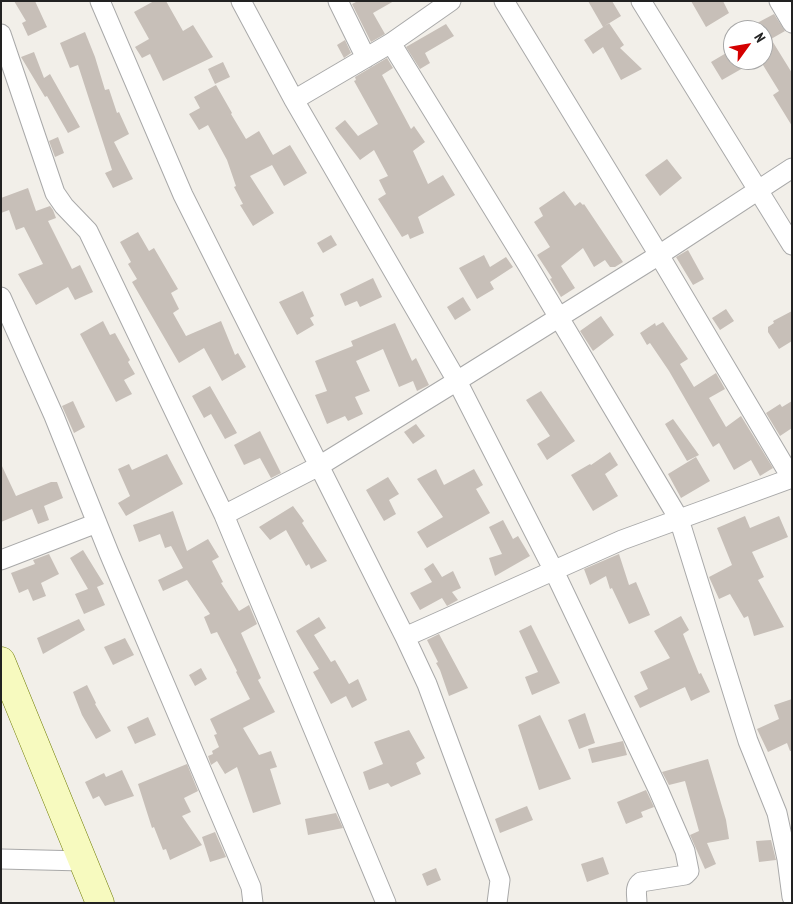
<!DOCTYPE html>
<style>
body{margin:0}
#map{position:relative;width:793px;height:904px;overflow:hidden;background:#f2efe9;font-family:"PT Sans Narrow",sans-serif}
canvas{display:block}
.frame{position:absolute;inset:0;border:2px solid #222;pointer-events:none}
.north{position:absolute;left:723px;top:20px;width:50px;height:50px;box-sizing:border-box;background:#fff;border:1px solid #a7a7a7;border-radius:50%;rotate:58deg;font-size:14px;font-weight:700;line-height:20px;text-align:center;color:#222}
.north::after{content:'';display:block;margin:auto;width:18px;height:22px;background:#d40000;clip-path:polygon(50% 0,100% 100%,50% 72%,0 100%)}
</style>
<div id="map">
<canvas width="793" height="904"></canvas>
<div class="frame"></div>
<div class="north">N</div>
</div>
<script>
const context = document.querySelector('canvas').getContext('2d');
context.lineJoin = 'round';
function fillPath(path, color) { context.fillStyle = color; context.fill(path, 'evenodd'); }
function stroke(path, color, width, dash) { context.strokeStyle = color; context.lineWidth = width; context.lineCap = dash ? 'butt' : 'round'; context.setLineDash(dash || []); context.stroke(path); }
fillPath(new Path2D(`
 M14,1h21l12,26 -19,9 -6,-13 4,-2z
 M154,1h12l17,30 10,-6 20,32 -50,24 -13,-27 -8,4 -7,-11 14,-8 -15,-27z
 M358,1h36l-21,12 12,21 -14,8 -19,-38z
 M588,1h24l9,15 -18,11z
 M691,1h32l6,12 -23,14z
 M774,14l11,17 -14,8 21,34v53l-19,-31 6,-4 -16,-26v-35h-19z
 M609,23l15,22 -4,3 22,21 -21,11 -18,-33 -10,7 -9,-14z
 M446,24l8,12 -29,17 5,10 -10,6 -14,-22z
 M85,32l10,25 10,33 4,-1 8,24 2,-1 10,22 -15,8 19,37 -20,9 -8,-15 7,-3 -34,-105 -8,3 -10,-25z
 M345,40l6,13 -7,5 -7,-13z
 M733,49v11h24l-35,20 -11,-18z
 M34,52l10,26 6,-4 30,53 -12,6 -21,-37 -2,1 -24,-40z
 M387,58l6,10 -11,7 29,54 3,-3 11,16 -12,9 15,33 15,-9 12,20 -37,22 6,16 -14,6 -2,-5 -6,3 -24,-38 8,-5 -7,-14 9,-4 -14,-26 -14,10 -25,-32 10,-8 13,16 20,-12 -24,-43 2,-1 -1,-3z
 M223,62l7,15 -15,7 -7,-15z
 M216,85l16,28 -1,1 15,25 13,-8 14,24 17,-10 17,28 -23,13 -12,-21 -22,11 24,37 -21,13 -13,-21 3,-1 -9,-17 2,-1 -9,-26 -19,-35 -9,5 -10,-16 11,-6 -6,-11z
 M58,137l6,16 -9,4 -6,-16z
 M667,159l15,19 -22,18 -15,-21z
 M28,188l8,23 14,-5 3,4 3,8 -8,3 24,48 8,-4 13,27 -18,8 -7,-13 -32,18 -18,-31 25,-10 -19,-37 -8,3 -7,-20 -8,3v-15z
 M564,191l11,15 5,-4 3,3 1,-1 39,58 -8,5h-5l-5,-7 -11,7 -11,-19 -22,18 14,22 -14,9 -11,-18 2,-1 -15,-23 13,-8 -16,-25 9,-6 -4,-8z
 M138,232l11,19 5,-3 24,41 -7,4 8,16 -6,4 13,23 35,-15 14,34 3,-2 8,14 -24,14 -18,-33 -25,15 -47,-81 5,-3 -9,-15 3,-2 -11,-20z
 M331,235l6,10 -14,8 -6,-10z
 M688,250l16,29 -11,6 -17,-28z
 M484,255l6,12 16,-10 7,10 -23,15 4,7 -17,10 -18,-31z
 M373,278l9,19 -22,10 -3,-6 -12,5 -5,-12z
 M303,291l11,25 -4,2 4,7 -17,10 -18,-33z
 M463,297l8,13 -16,10 -8,-13z
 M726,309l8,12 -14,9 -8,-12z
 M792,311v30l-13,8 -11,-17v-5l6,-4 -1,-2z
 M601,316l13,19 -21,16 -13,-20z
 M103,321l7,14 5,-2 15,27 -2,2 7,12 -11,6 8,14 -16,8 -36,-68z
 M663,322l25,37 -8,5 14,23 22,-14 9,16 -16,9 17,29 15,-11 32,52 -13,8 -9,-16 -17,10 -15,-27 -6,4 -44,-76 -19,-28 -3,2 -7,-12 15,-10 1,3z
 M395,323l17,38 4,-3 13,27 -12,6 -4,-10 -14,6 -16,-38 -27,12 14,30 -15,6 8,17 -15,7 -3,-5 -18,8 -12,-29 12,-4 -12,-30 38,-15 -2,-5z
 M210,386l27,47 -12,6 -14,-25 -7,4 -12,-22z
 M541,391l34,50 -28,19 -10,-16 13,-8 -24,-36z
 M73,401l12,26 -11,6 -12,-27z
 M792,401v27l-12,8 -14,-23 14,-9 2,3z
 M673,419l26,36 -12,6 -22,-37z
 M416,424l9,12 -12,8 -9,-12z
 M260,431l21,42 -10,5 -11,-20 -16,7 -10,-20z
 M610,452l8,13 -13,9 13,22 -25,15 -22,-36 19,-11 1,1z
 M167,454l16,30 -57,32 -8,-13 12,-7 -12,-27 11,-5 3,6z
 M696,457l14,24 -29,17 -13,-24z
 M1,464l15,32 35,-14h6l6,16 -19,8 5,14 -11,4 -6,-15 -31,13z
 M436,469l8,16 30,-16 9,16 -7,4 14,24 -63,35 -10,-16 26,-15 -26,-38z
 M388,477l11,17 -10,6 7,14 -12,7 -18,-31z
 M293,506l11,15 -2,2 25,38 -16,8 -2,-5 -3,2 -20,-36 -16,10 -11,-13z
 M173,511l14,40 21,-12 11,18 -7,4 11,21 -2,1 18,28 10,-6 8,19 -16,9 20,45 -3,2 17,32 -32,16 16,27 12,-4 6,16 -7,2 11,35 -28,9 -16,-46 -12,7 -8,-13 -6,4 -3,-9 5,-2 -1,-3 7,-4 -5,-12 3,-1 -7,-15 40,-20 -14,-27 1,-1 -20,-39 -6,2 -7,-17 6,-3 -23,-34 -24,11 -5,-11 25,-12 -12,-22 -6,2 -5,-14 -21,8 -6,-17z
 M745,516l5,12 29,-12 9,21 -36,15 12,25 -6,3 26,47 -30,9 -6,-20 -4,2 -14,-24 -11,5 -10,-22 23,-12 -15,-37z
 M503,520l10,19 5,-3 12,20 -35,20 -6,-18 13,-4 -13,-27z
 M83,550l21,34 -7,3 8,18 -21,9 -9,-20 13,-5 -18,-31z
 M49,554l10,20 -18,9 5,13 -13,5 -5,-12 -9,4 -8,-20 24,-9 -2,-4z
 M619,554l10,31 7,-3 14,33 -21,9 -17,-36 -2,1 -4,-13 -16,9 -6,-16z
 M433,563l9,14 11,-6 8,17 -9,4 6,8 -11,6 -5,-8 -22,12 -10,-17 22,-11 -8,-13z
 M681,616l8,14 -6,4 16,40 2,-1 9,19 -19,9 -6,-14 -45,21 -6,-12 14,-7 -8,-17 30,-14 -16,-27z
 M319,617l7,11 -12,7 17,27 4,-2 14,24 9,-5 9,21 -15,8 -6,-12 -15,8 -18,-32 6,-3 -23,-38z
 M79,619l6,11 -42,24 -6,-16z
 M531,625l29,58 -28,12 -7,-18 13,-5 -19,-41z
 M439,634l29,54 -19,8 -9,-26 -4,-7 2,-1 -11,-22z
 M125,638l9,17 -21,10 -9,-18z
 M201,668l6,11 -12,7 -6,-11z
 M87,685l9,18 -1,1 16,27 -15,8 -14,-24 -9,-23z
 M792,699v52h-2l-3,-8 -19,9 -11,-23 22,-10 -5,-14z
 M585,713l10,30 -16,6 -11,-29z
 M540,715l31,64 -32,11 -21,-65z
 M148,717l8,18 -21,9 -8,-17z
 M409,730l16,28 -9,5 5,11 -30,13 -3,-4 -19,7 -6,-18 20,-8 -9,-22z
 M623,741l4,14 -35,8 -4,-14z
 M708,759l18,61 3,19 -22,4 9,21 -11,5 -15,-34 9,-4 -14,-50 -16,4 -7,-13z
 M187,764l11,27 -14,7 7,14 -9,4 20,29 -32,15 -4,-11 -3,1 -9,-23 -2,1 -14,-44z
 M122,770l12,26 -29,10 -6,-10 -6,3 -8,-17 19,-9 2,4z
 M646,790l8,17 -13,5 2,5 -17,7 -9,-22z
 M527,806l6,14 -33,13 -5,-14z
 M336,813l7,15 -35,7 -3,-16z
 M215,832l11,25 -16,5 -8,-25z
 M771,840l5,20 -17,2 -3,-21z
 M603,857l6,17 -22,8 -6,-18z
 M436,868l5,12 -14,6 -5,-12z`), '#c7bfb8');
const street = new Path2D(`
 M100,1l83,194 222,442 22,47 73,196 -3,23
 M241,1l53,99 163,281 97,190 104,218 27,62 4,20 -4,4 -44,7c-7,5 -4,13 -4,21
 M338,1l28,57
 M504,1l155,254 133,224
 M641,1l151,244
 M779,1l13,22
 M1,34l54,159 9,13 24,25 136,284 162,388
 M391,43l136,221 152,255 69,222 29,72 10,46 5,38
 M294,100l97,-57 60,-42
 M1,297l53,119 55,137 142,334 2,16
 M224,515l95,-49 138,-85 202,-126 133,-87
 M1,560l96,-37
 M405,637l217,-97 170,-62
 M1,859l82,2`);
const secondary = new Path2D(`
 M1,661l99,242`);
stroke(street, '#a9a9a9', 21);
stroke(secondary, '#707d05', 29);
stroke(street, '#fff', 19);
stroke(secondary, '#f7fabf', 28);
</script>
